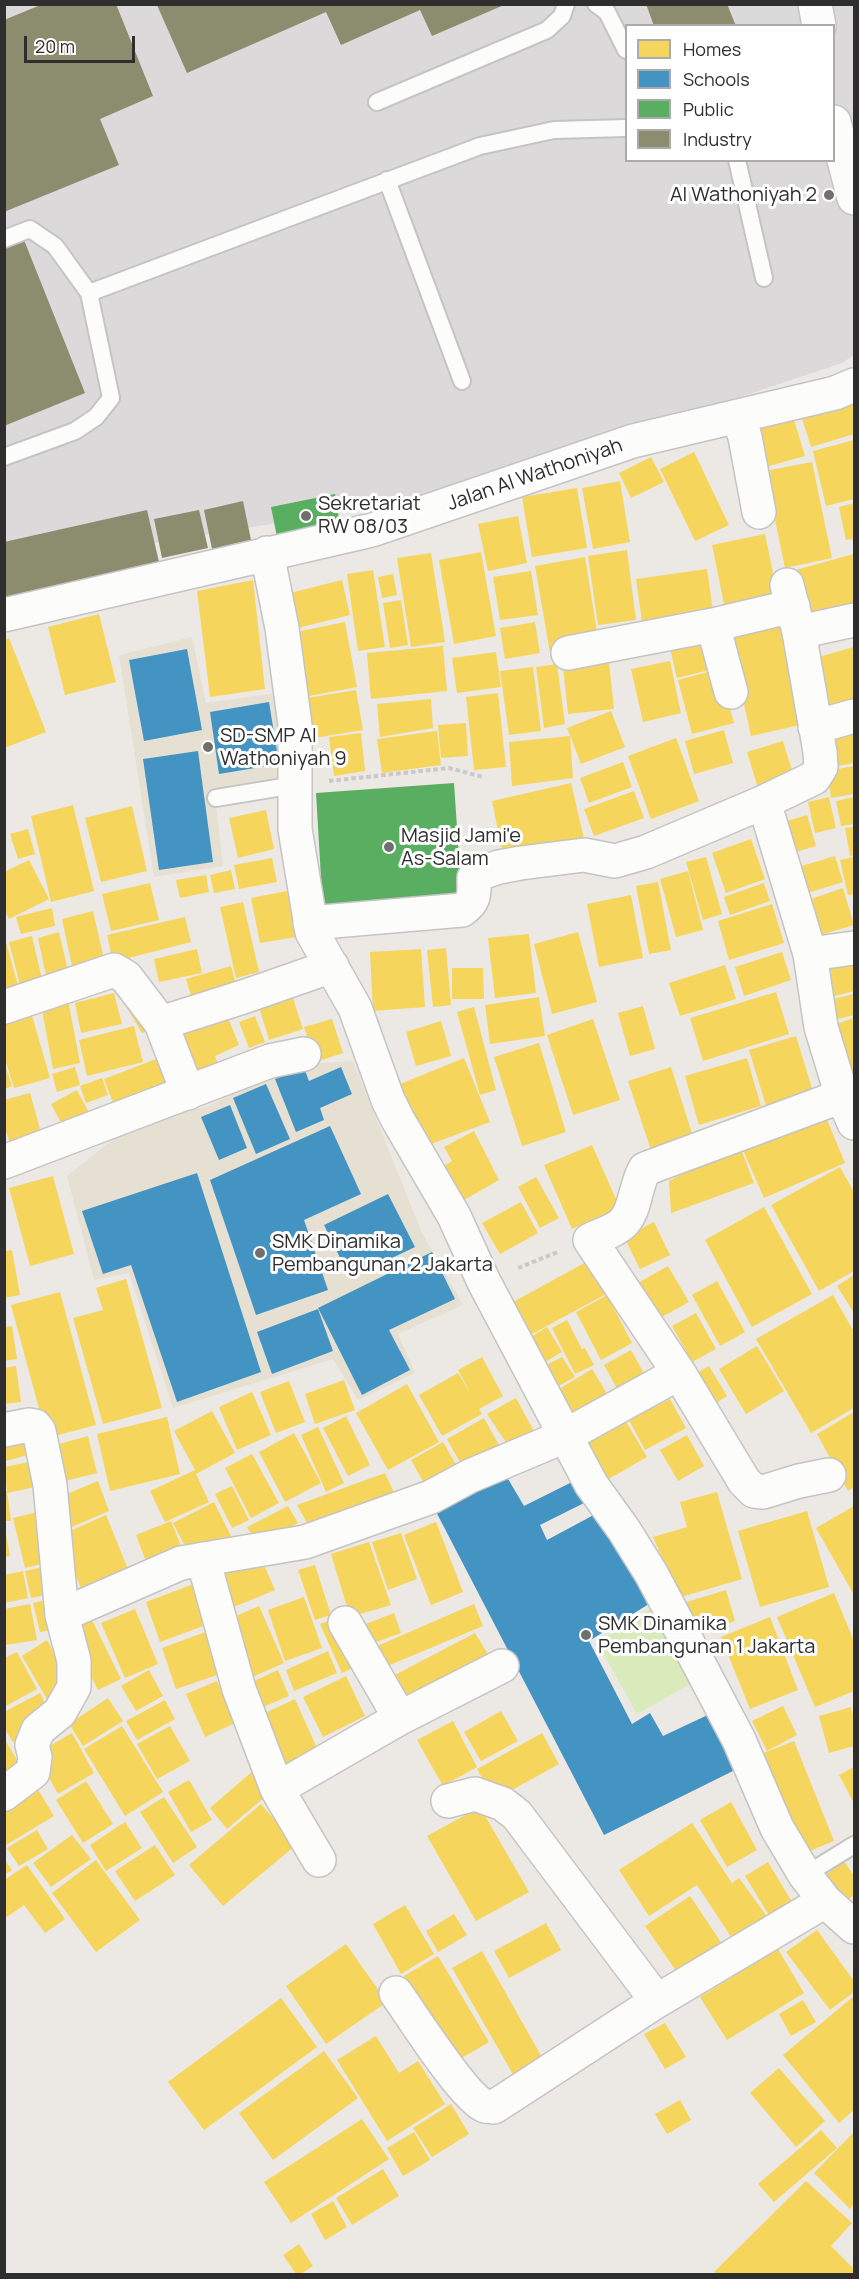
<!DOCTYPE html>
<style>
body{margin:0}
#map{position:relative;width:859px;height:2279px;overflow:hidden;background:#ece8e4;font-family:Manrope,sans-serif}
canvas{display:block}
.frame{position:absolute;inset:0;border:6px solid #2e2e2e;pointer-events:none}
.legend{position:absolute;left:625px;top:24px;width:210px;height:138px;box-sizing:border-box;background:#fff;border:2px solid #ababab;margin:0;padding:8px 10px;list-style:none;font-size:18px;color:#2e2e2e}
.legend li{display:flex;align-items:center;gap:12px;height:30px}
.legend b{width:30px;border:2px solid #ababab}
.scale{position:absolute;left:24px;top:36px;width:111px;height:27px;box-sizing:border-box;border:3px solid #2e2e2e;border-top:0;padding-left:8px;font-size:18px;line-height:21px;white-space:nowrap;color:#2e2e2e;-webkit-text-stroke:4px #fff;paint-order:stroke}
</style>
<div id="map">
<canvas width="859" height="2279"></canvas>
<div class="frame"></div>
<ul class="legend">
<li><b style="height:16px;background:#f6d55c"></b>Homes</li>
<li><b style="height:16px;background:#4393c3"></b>Schools</li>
<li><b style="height:16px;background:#5aae61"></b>Public</li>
<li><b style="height:16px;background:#8c8c6e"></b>Industry</li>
</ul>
<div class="scale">20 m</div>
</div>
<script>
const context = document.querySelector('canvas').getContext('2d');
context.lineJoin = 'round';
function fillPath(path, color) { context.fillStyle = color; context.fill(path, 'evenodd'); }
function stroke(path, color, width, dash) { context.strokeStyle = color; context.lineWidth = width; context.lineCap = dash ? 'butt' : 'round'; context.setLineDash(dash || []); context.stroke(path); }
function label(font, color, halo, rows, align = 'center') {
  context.font = font + ' Manrope,sans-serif'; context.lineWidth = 6; context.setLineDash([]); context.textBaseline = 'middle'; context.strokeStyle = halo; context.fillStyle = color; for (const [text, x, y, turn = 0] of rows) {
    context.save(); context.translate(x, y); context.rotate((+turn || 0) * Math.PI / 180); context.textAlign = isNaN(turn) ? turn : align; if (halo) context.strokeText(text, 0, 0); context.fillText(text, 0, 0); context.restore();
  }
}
fillPath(new Path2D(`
 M5,5h849v350l-12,8 -398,133 -439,71zM626,26h208v134h-208z`), '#dcd9db');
fillPath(new Path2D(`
 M192,637l14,66 70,-10 11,98 -71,14 7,61 -69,11 -35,-222z
 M353,1061l69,172 41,72 -65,29 17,39 -57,27 -25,-41 -160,49 -44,-135 -35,7 -27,-104 65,-52 77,-18 41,-21 57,-21z`), '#e6e0d3');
fillPath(new Path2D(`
 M652,1607l42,75 -57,32 -40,-72z`), '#d9eabb');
fillPath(new Path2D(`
 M854,396v38l-43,13 -11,-35z
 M793,417l12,39 -50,14 -12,-39z
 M854,440v59l-28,7 -13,-55z
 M694,452l35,73 -34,16 -35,-72z
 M651,457l13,25 -33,16 -12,-25z
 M812,462l20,96 -47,10 -20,-97z
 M620,481l10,61 -37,7 -11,-61z
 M577,488l10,60 -55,9 -10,-60z
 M854,503v36l-8,1 -7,-33z
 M518,516l9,47 -39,8 -10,-47z
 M765,534l15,73 -53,12 -15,-74z
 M627,550l9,70 -38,5 -10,-69z
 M481,552l15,84 -42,8 -15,-84z
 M431,553l14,89 -34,5 -14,-89z
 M854,554v61l-51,14 -15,-57z
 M585,557l14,87 -49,9 -15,-87z
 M707,569l7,49 -71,11 -7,-50z
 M373,570l12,77 -27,4 -11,-77z
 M531,571l7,44 -38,5 -7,-43z
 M393,574l4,21 -15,3 -4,-21z
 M253,580l12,109 -55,8 -13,-106z
 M342,580l8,35 -56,14 -8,-35z
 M401,600l7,45 -18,3 -7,-45z
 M99,614l17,68 -51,13 -17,-68z
 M789,616l24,106 -62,14 -23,-106z
 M345,622l12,65 -48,9 -13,-64z
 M535,622l5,31 -35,6 -5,-31z
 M709,630l9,38 -41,10 -9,-38z
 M9,638l37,94 -42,16v-108z
 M443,646l4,45 -76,8 -4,-46z
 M854,647v61l-26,5 -13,-55z
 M496,652l5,35 -44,6 -5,-35z
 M608,653l6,56 -46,5 -6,-56z
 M670,661l11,52 -38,9 -12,-53z
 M557,664l8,60 -21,4 -8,-61z
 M533,667l8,64 -32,4 -9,-64z
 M719,669l15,54 -42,11 -14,-54z
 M356,690l7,40 -49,8 -7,-40z
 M498,693l8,74 -32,3 -8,-73z
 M431,699l2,29 -53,9 -3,-33z
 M611,711l14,36 -44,17 -14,-36z
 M854,722v41l-27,5 -7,-40z
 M466,723l2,33 -27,2 -3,-33z
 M724,730l9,33 -39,11 -9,-33z
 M437,731l4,34 -59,8 -5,-34z
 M361,733l4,38 -31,5 -5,-39z
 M570,736l3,42 -61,8 -3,-44z
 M676,738l23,63 -48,18 -23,-63z
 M783,741l11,36 -36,11 -11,-36z
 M623,762l9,25 -43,16 -9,-25z
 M854,766v28l-23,4 -4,-27z
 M571,783l14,60 -81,18 -12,-60z
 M634,791l10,27 -50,18 -10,-27z
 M829,797l7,31 -21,5 -7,-31z
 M854,797v27l-13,2 -5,-25z
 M73,805l21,86 -43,11 -20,-86z
 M132,806l15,65 -46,11 -16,-64z
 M266,810l8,39 -36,9 -9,-40z
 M807,815l9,31 -34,10 -9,-31z
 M854,827v28l-4,1 -5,-28z
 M28,829l7,25 -17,5 -8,-25z
 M751,839l14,40 -39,14 -14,-40z
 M835,856l8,26 -48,15 -7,-27z
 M706,857l16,57 -19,6 -17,-58z
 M854,857v37l-6,1 -8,-35z
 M272,858l5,24 -38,7 -5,-24z
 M29,860l20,39 -40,20 -5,-9v-38z
 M231,870l4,19 -21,4 -4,-18z
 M688,871l15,59 -27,7 -16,-58z
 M206,875l3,17 -29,6 -4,-18z
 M658,882l13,68 -22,4 -13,-68z
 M150,883l9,37 -48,11 -9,-37z
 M764,883l6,18 -40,14 -6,-18z
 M843,888l11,37 -44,13 -11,-35z
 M287,891l9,46 -36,6 -9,-45z
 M631,895l12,63 -44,9 -12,-63z
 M243,902l16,70 -23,6 -16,-71z
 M772,904l12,39 -55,17 -11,-39z
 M52,908l3,18 -34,8 -5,-17z
 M93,911l14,61 -32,8 -13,-61z
 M185,917l6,25 -78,20 -6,-27z
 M59,932l12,52 -22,5 -11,-51z
 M578,932l19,70 -45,12 -18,-70z
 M529,934l7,59 -41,5 -7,-60z
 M4,935l17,61 -17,4z
 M32,936l13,56 -22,5 -14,-55z
 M446,948l5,57 -18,2 -6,-57z
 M197,949l5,24 -43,9 -5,-23z
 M421,949l4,58 -52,4 -3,-59z
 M782,952l9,28 -47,16 -9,-29z
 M854,953v38l-31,8 -9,-36z
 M725,965l11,34 -56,17 -11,-33z
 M231,966l8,29 -44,14 -9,-30z
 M452,968h31l1,31h-32z
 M289,986l14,43 -34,11 -13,-43z
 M776,992l13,42 -86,27 -13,-43z
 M114,993l8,31 -41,9 -6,-30z
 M854,994v21l-24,6 -5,-20z
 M134,995l19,33 -11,5 -18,-30z
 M539,997l6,39 -55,8 -5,-39z
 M68,1000l12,63 -27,6 -12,-64z
 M29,1005l21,73 -36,10 -10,-32v-44z
 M643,1006l12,43 -25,7 -12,-43z
 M474,1007l22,83 -16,5 -23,-83z
 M224,1008l15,37 -24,11 8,20 -33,13 -23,-57z
 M255,1016l10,26 -16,6 -10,-26z
 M854,1018v60l-18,-54z
 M332,1019l11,34 -27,9 -12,-35z
 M593,1019l27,81 -47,15 -26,-80z
 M441,1021l10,35 -35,10 -10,-34z
 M134,1026l9,36 -56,14 -8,-36z
 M796,1036l18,59 -47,14 -18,-59z
 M539,1043l27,89 -44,14 -28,-89z
 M464,1058l26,64 -67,25 -30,-60z
 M747,1058l14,48 -62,19 -14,-49z
 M156,1059l13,34 -52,20 -13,-34z
 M4,1062l8,24 -8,3z
 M75,1067l5,18 -23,7 -5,-18z
 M671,1067l24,76 -42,13 -25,-75z
 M102,1078l6,17 -22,8 -6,-17z
 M77,1090l17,32 -26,14 -17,-32z
 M30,1093l14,50 -31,9 -9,-27v-25z
 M825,1115l20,48 -81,35 -21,-48z
 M474,1131l25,49 -47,27 -21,-34 21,-12 -8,-14z
 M739,1144l15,39 -83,30 -2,-32z
 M592,1145l28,63 -48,21 -28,-64z
 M840,1167l14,25v79l-35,20 -48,-86z
 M53,1176l21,78 -44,12 -21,-78z
 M536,1177l23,41 -19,10 -22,-41z
 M521,1202l17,31 -38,21 -18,-31z
 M764,1207l48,87 -60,33 -47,-87z
 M654,1222l16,33 -30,14 -16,-32z
 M12,1250l8,45 -16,3v-47z
 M588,1261l18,33 -85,46 -17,-33z
 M668,1266l21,36 -31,17 -20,-36z
 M854,1275v38l-17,-27z
 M126,1279l36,129 -59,16 -30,-106 30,-8 -7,-22z
 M717,1281l28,51 -25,14 -28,-51z
 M60,1292l36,133 -49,13 -36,-133z
 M607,1295l25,48 -31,17 -25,-48z
 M833,1295l21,37v76l-43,25 -55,-94z
 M696,1313l20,36 -24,13 -20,-36z
 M567,1320l15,29 3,-1 9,17 -19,9 -23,-46z
 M12,1326l5,33 -13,2v-34z
 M547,1327l15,25 -24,14 -14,-25z
 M757,1346l27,45 -38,23 -27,-45z
 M631,1350l17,31 -27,15 -17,-31z
 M482,1357l21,39 -24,13 3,5 -40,22 -23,-41 39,-22 13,21 -13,-24z
 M562,1357l13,20 -18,10 -13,-21z
 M16,1366l5,36 -17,2v-36z
 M709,1366l18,30 -19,12 -18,-31z
 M592,1369l22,36 -41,25 -22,-36z
 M344,1380l11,30 -40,14 -10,-30z
 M289,1381l16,41 -29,11 -16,-41z
 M407,1384l32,58 -51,28 -32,-57z
 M252,1392l19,43 -34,15 -18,-43z
 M516,1398l20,37 -25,15 -24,-36z
 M670,1399l16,29 -41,22 -16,-30z
 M212,1411l23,42 -39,21 13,28 -44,20 -15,-31 45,-21 -21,-39z
 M854,1412v75l-6,4 -31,-57z
 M346,1416l24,49 -22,11 -25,-48z
 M167,1417l13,57 -70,17 -13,-57z
 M484,1418l20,36 -37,21 -20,-36z
 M625,1420l22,37 -47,27 -21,-38z
 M318,1427l26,56 -18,9 -25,-57z
 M31,1428l7,24 -32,9 -1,-26z
 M294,1433l27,50 -36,19 -26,-50z
 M687,1435l17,31 -26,15 -18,-31z
 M88,1436l9,37 -40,10 -9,-36z
 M443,1442l19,33 -32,19 -19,-34z
 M252,1454l27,49 -28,15 -26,-50z
 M39,1460l5,25 -37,8v-2l4,30h-7v-30h3l-3,-24z
 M385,1473l12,26 -86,31 -14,-25z
 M98,1481l11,30 -42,18 -12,-30z
 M232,1486l17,34 -17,8 -17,-34z
 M717,1492l25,87 -71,21 -4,-31 -14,-32 34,-10 -7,-25z
 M214,1502l18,36 -41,20 -18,-35z
 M288,1506l10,17 -40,23 -11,-19z
 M854,1506v89l-38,-67z
 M41,1511l13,50 -29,7 -12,-50z
 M807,1511l22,76 -69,20 -22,-76z
 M106,1515l26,64 -46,21 -27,-64z
 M171,1521l15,38 -36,13 -14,-37z
 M436,1522l27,70 -32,13 -27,-70z
 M4,1523l6,33 -6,1z
 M401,1533l16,46 -29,11 -16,-48z
 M369,1542l22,63 -41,12 -19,-63z
 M261,1558l14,32 -46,19 -13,-31z
 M51,1565l7,27 -27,6 -6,-27z
 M315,1565l16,50 -16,5 -17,-50z
 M23,1571l5,27 -24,5v-28z
 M199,1582l15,40 -54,20 -14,-40z
 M726,1590l9,31 -46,14 -9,-31z
 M834,1593l20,48v50l-39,16 -38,-90z
 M304,1597l18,51 -37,13 -17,-51z
 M54,1598l7,30 -21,4 -7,-29z
 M30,1604l7,36 -32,5 -1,-36z
 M474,1604l9,22 -105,44 -10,-20z
 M259,1606l25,57 -36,16 -24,-58z
 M135,1609l23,55 -33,14 -24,-55z
 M394,1613l7,20 -36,13 -7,-19z
 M337,1617l22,48 -17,8 -22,-49z
 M770,1617l28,73 -48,19 -29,-72z
 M91,1618l30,61 -23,11 -31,-60z
 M211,1630l15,42 -50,17 -14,-41z
 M475,1633l19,31 -87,42 -18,-28z
 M47,1640l24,42 -23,19 -26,-45z
 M328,1651l9,22 -43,18 -8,-21z
 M17,1652l20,37 -33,18v-49z
 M149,1670l14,26 -27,15 -15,-25z
 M278,1670l11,26 -31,13 -11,-25z
 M346,1676l19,40 -42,21 -20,-40z
 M217,1681l18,42 -30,14 -19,-43z
 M40,1693l11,21 -38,28 -9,-14v-16z
 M108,1698l15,23 -40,25 -14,-22z
 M295,1699l24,54 -40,18 -25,-53z
 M165,1700l10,19 -38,21 -11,-19z
 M783,1706l14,29 -30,16 -15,-30z
 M851,1707l3,13v26l-25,7 -10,-37z
 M501,1711l17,30 -37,20 -17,-29z
 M453,1721l24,46 -34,19 -26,-46z
 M122,1726l41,66 -38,24 -41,-67z
 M170,1726l20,35 -33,18 -20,-35z
 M72,1733l22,40 -36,21 -22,-40z
 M542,1733l17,31 -65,36 -17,-31z
 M4,1738l22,37 -22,12z
 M794,1741l40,100 -32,13 -41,-100z
 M854,1767v36l-15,-28z
 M254,1770l18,21 -45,38 -17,-21z
 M189,1780l23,40 -21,12 -23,-40z
 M86,1781l27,43 -30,19 -27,-43z
 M37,1788l17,28 -48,29 -2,-37z
 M164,1797l33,50 -24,16 -33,-51z
 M731,1802l26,48 -30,17 -27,-47z
 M261,1804l35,41 -73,61 -34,-41z
 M480,1807l49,85 -53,29 -49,-85z
 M125,1822l17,26 -36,23 -16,-26z
 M692,1823l40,60 7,-5 32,44 -34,24 -40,-61 -48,31 -30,-46z
 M37,1830l11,19 -29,17 -12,-18z
 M72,1835l19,24 -40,28 -18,-24z
 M155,1845l20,30 -40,26 -20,-30z
 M4,1859l8,11 -8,5z
 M96,1860l44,60 -44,32 -44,-59z
 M844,1861l10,15v19l-10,8 -20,-27z
 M768,1862l27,45 -23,13 -27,-44z
 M27,1865l38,54 -20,14 -21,-28 -17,12 -3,-4v-33z
 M690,1896l35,52 -44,30 -36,-52z
 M405,1905l29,49 -33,20 -28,-50z
 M454,1914l13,21 -29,17 -12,-21z
 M546,1923l15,27 -52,28 -15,-27z
 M817,1930l37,51v11l-24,18 -44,-58z
 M346,1944l41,58 -61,42 -40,-58z
 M778,1949l26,44 -77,47 -27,-43z
 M482,1951l61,108 -29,17 -62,-108z
 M438,1956l51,86 -34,20 -51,-86z
 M854,1996v114l-15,13 -56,-68z
 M281,1998l36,49 -113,83 -36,-48z
 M803,2000l13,22 -25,14 -12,-22z
 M665,2023l21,34 -21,12 -21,-35z
 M376,2036l23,37 19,-12 27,43 -58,37 -50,-81z
 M324,2051l34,47 -85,62 -34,-47z
 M779,2068l46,53 -29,26 -46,-54z
 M680,2100l11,20 -24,14 -12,-20z
 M451,2104l18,30 -37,23 -19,-29z
 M362,2119l27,40 -98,64 -27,-41z
 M821,2130l16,18 -63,54 -16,-18z
 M414,2132l16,28 -27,16 -16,-28z
 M854,2132v72l-4,5 -36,-36z
 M383,2169l16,27 -47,29 -16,-27z
 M806,2181l46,42 -21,23 23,23v5h-136l-4,-2z
 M333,2201l14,26 -22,13 -14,-26z
 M299,2244l14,22 -12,8h-5l-13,-19z`), '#f6d55c');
fillPath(new Path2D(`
 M187,649l15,81 -58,11 -15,-81z
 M269,702l10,62 -60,10 -9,-62z
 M198,751l15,111 -54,8 -16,-111z
 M341,1067l11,27 -32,14 4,12 -28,12 -21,-53 29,-11 5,13z
 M266,1084l24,55 -34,15 -23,-56z
 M230,1105l17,43 -28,12 -18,-43z
 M330,1126l31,68 -57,26 24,70 -72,25 -46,-135z
 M197,1173l64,199 -84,30 -46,-137 -28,9 -21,-63z
 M388,1194l27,53 -65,31 -26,-53z
 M432,1252l23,47 -66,31 21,40 -48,25 -44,-87z
 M318,1309l15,42 -61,23 -15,-42z
 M501,1467l23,39 56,-28 12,21 -52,26 7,15 56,-30 54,89 -68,42 43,83 18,-11 13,23 51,-24 29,54 -139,69 -172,-331z`), '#4393c3');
fillPath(new Path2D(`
 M335,494l5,31 -63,12 -6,-30z
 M454,783l8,119 -139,10 -7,-119z`), '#5aae61');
fillPath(new Path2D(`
 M43,4h73l37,92 -53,23 19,46 -115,47v-192z
 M646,4h81l9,22h-82z
 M157,5h347l-72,31 -12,-26 -79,35 -15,-33 -139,61z
 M24,240l61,153 -81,33v-178z
 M243,501l8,39 -39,9 -8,-39z
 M147,510l12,52 -155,35v-55z
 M199,510l9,38 -46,10 -8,-39z`), '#8c8c6e');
const lane = new Path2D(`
 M596,4l11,8 19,38
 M377,102l170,-72 15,-14 4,-12
 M737,160l27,118
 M387,180l75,201
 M4,239l26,-10 25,17 34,47
 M4,457l71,-26 21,-14 15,-19 -22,-105 391,-147 74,-16 72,-2
 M216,798l79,-13
 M805,1875l49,-30`);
const street = new Path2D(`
 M738,416l7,21 14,75
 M267,553l15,75 13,97v104l17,103 43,76 33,92 10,20 56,96 30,66 107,202 33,46 28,45 87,165 38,88 28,47 20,26 29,26
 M4,615l368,-85 261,-89 202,-48 19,-8
 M713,625l18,67
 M799,632l55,-12
 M568,653l145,-28 80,-19
 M815,727l39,-11
 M764,802l46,152 11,73 21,69 12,27
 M310,923l152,-13c14,-10 12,-16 12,-32l7,-5 18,-6 22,-4 63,-8 31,6 31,-9 118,-50 50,-24 7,-11 -1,-15 -21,-120 -12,-47
 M810,954l44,-6
 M4,1007l110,-37 12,7 35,46 85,-27 86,-30
 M161,1023l27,70
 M4,1162l266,-101 34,-7
 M4,1430l25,-5 6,1 4,5 11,54 12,130 12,46v26l-14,25 -22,18 -6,15 3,12 -2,15 -29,22
 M829,1475l-30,6 -36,11 -9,-1 -10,-10 -65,-108 -89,-133c10,-5 27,-10 34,-18 12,-13 11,-37 21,-53l197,-73
 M203,1559l36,130 38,100 42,71
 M62,1615l119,-52 124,-21 126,-45 39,-21 95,-40 114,-63
 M345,1623l55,95
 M277,1789l123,-71 102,-52
 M448,1801l27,-7 28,10 14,11 140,186
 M396,1993c15,21 68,105 89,113 3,1 6,0 9,1l163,-106 168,-100`);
const secondary = new Path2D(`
 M815,4l4,22
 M834,122l20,76`);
stroke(lane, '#c5c4c5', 20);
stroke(street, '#c5c4c5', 36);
stroke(secondary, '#c5c4c5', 36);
stroke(new Path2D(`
 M329,781l120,-13 34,9
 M518,1268l40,-16`), '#c9c9c8', 4, [4.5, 3]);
stroke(lane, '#fcfcfb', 16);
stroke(street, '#fcfcfb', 33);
stroke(secondary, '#fcfcfb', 33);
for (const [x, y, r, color] of [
 [829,195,6,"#706f6e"],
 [306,516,6,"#706f6e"],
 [208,747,6,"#706f6e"],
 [389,847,6,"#706f6e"],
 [260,1253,6,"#706f6e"],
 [586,1635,6,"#706f6e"]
]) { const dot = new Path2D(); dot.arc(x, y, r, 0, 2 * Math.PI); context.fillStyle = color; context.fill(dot); stroke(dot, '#fff', 2); }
label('20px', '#2e2e2e', '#fff', [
 ["Al Wathoniyah 2",817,195,"right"],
 ["Sekretariat",318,504],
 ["RW 08/03",318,527],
 ["SD-SMP Al",220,736],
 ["Wathoniyah 9",220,759],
 ["Masjid Jami'e",401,836],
 ["As-Salam",401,859],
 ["SMK Dinamika",272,1242],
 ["Pembangunan 2 Jakarta",272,1265],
 ["SMK Dinamika",598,1624],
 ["Pembangunan 1 Jakarta",598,1647]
], 'left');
label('20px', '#2e2e2e', '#fff', [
 ["Jalan Al Wathoniyah",535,475,-19]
]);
</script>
